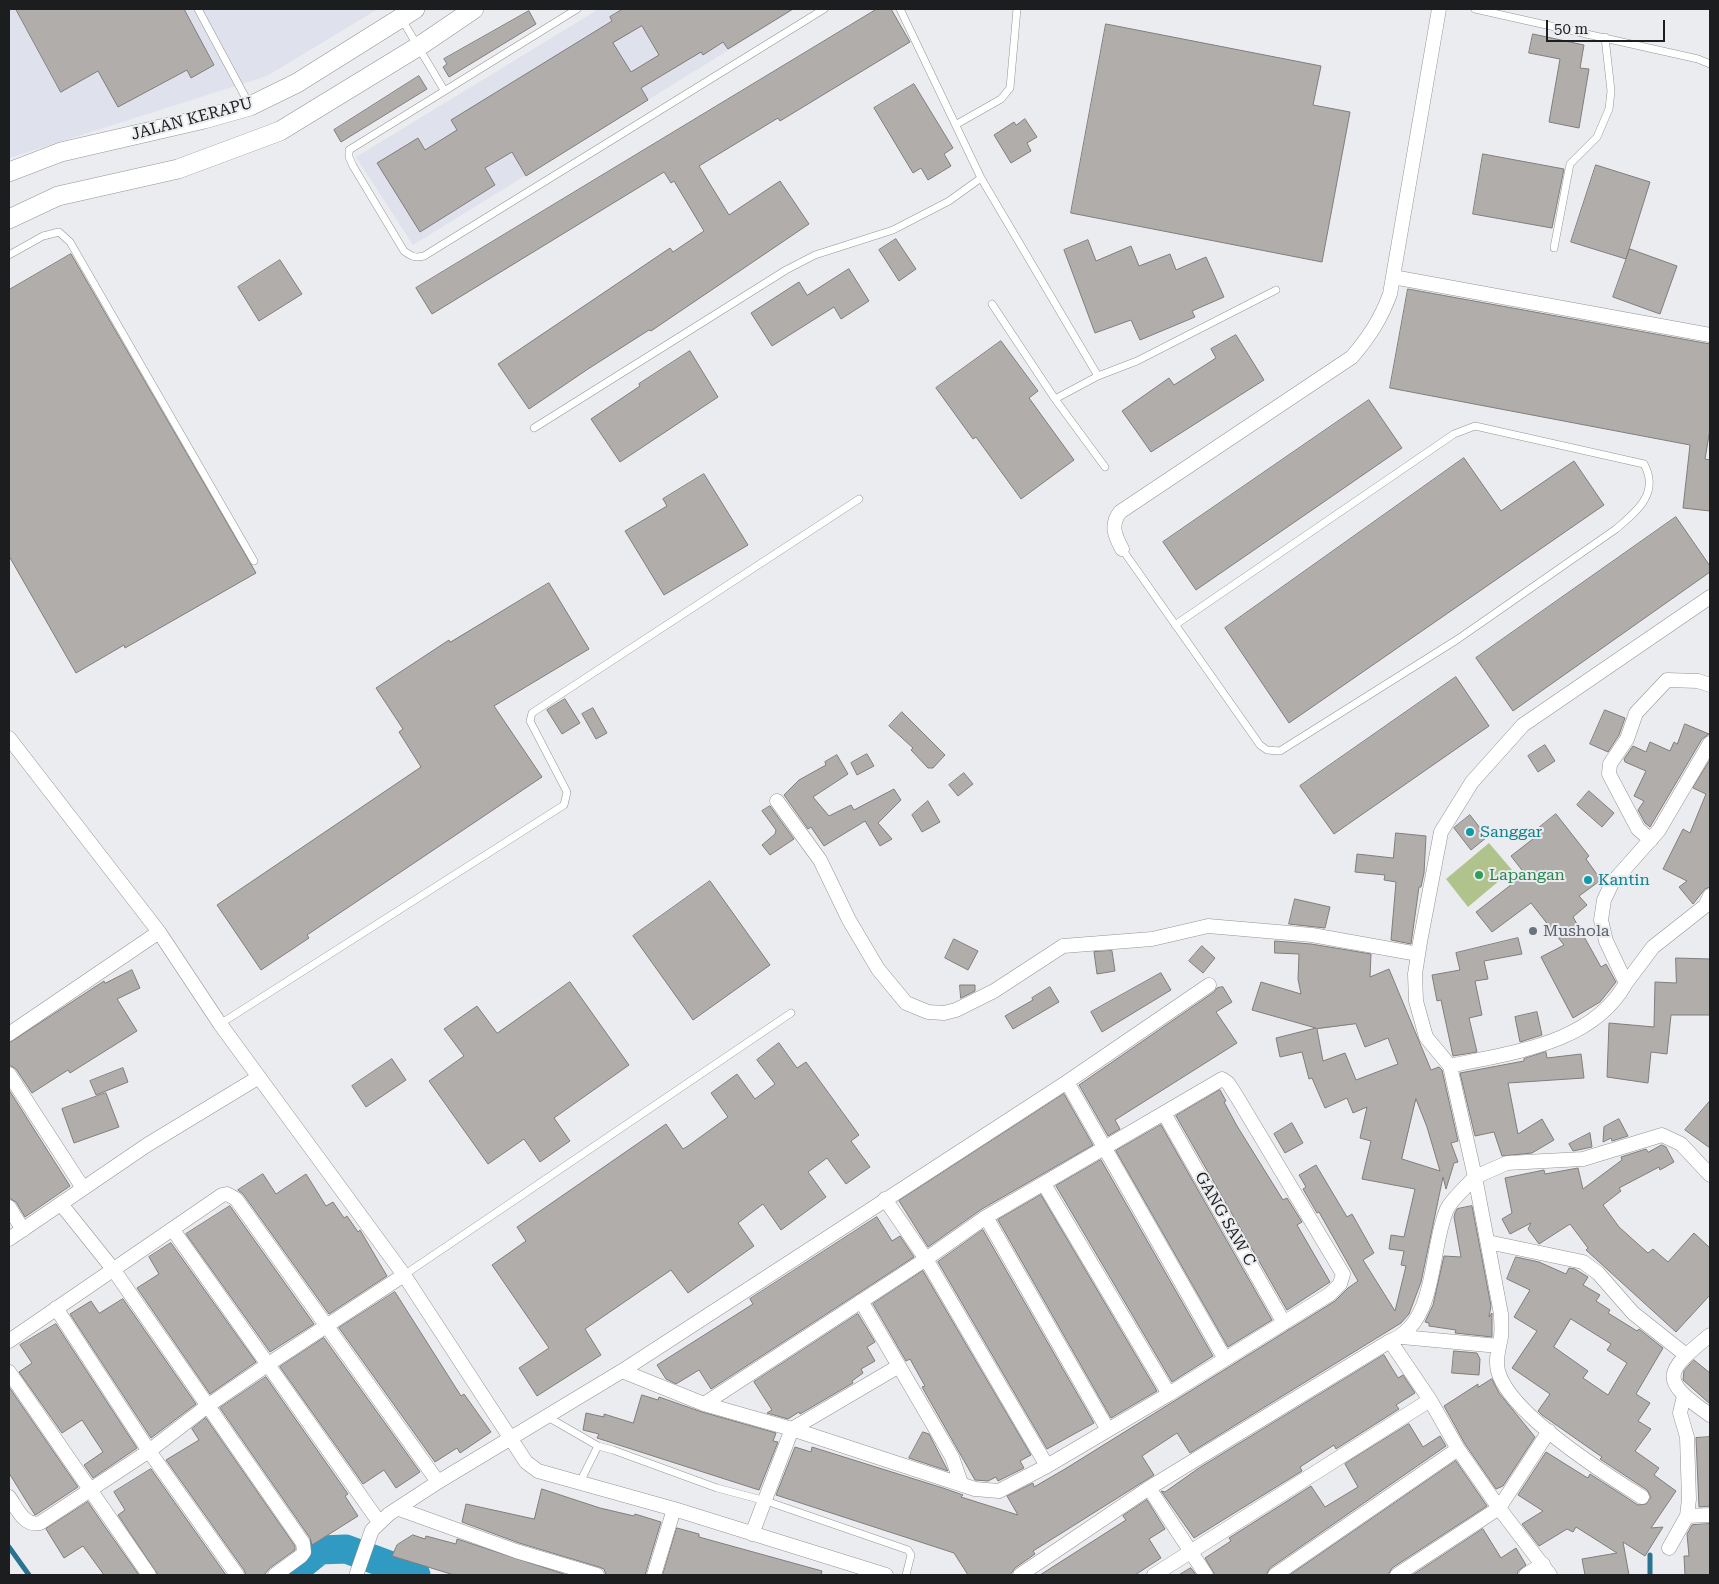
<!DOCTYPE html>
<style>
body{margin:0}
#map{position:relative;width:1719px;height:1584px;overflow:hidden;background:#ebecef;font-family:"Roboto Serif",serif}
canvas{display:block}
.frame{position:absolute;inset:0;border:10px solid #1c1d1e;pointer-events:none}
.scale{position:absolute;left:1546px;top:20px;width:119px;height:22px;box-sizing:border-box;border:2px solid #1c1d1e;border-top:0;padding-left:6px;font-size:15px;line-height:18px;white-space:nowrap;color:#1c1d1e;-webkit-text-stroke:4px #ebecef;paint-order:stroke}
</style>
<div id="map">
<canvas width="1719" height="1584"></canvas>
<div class="frame"></div>
<div class="scale">50 m</div>
</div>
<script>
const context = document.querySelector('canvas').getContext('2d');
context.lineJoin = 'round';
function fillPath(path, color) { context.fillStyle = color; context.fill(path, 'evenodd'); }
function stroke(path, color, width, dash) { context.strokeStyle = color; context.lineWidth = width; context.lineCap = dash ? 'butt' : 'round'; context.setLineDash(dash || []); context.stroke(path); }
function label(font, color, halo, rows, align = 'center') {
  context.font = font + ' "Roboto Serif",serif'; context.lineWidth = 4; context.setLineDash([]); context.textBaseline = 'middle'; context.strokeStyle = halo; context.fillStyle = color; for (const [text, x, y, turn = 0] of rows) {
    context.save(); context.translate(x, y); context.rotate((+turn || 0) * Math.PI / 180); context.textAlign = isNaN(turn) ? turn : align; if (halo) context.strokeText(text, 0, 0); context.fillText(text, 0, 0); context.restore();
  }
}
fillPath(new Path2D(`
 M9,9h369l-111,67 -258,82z
 M599,9h196l-382,236 -57,-88z`), '#dfe1ec');
fillPath(new Path2D(`
 M1489,843l23,27 -44,37 -22,-28z`), '#b1c38d');
stroke(new Path2D(`
 M9,1547l20,28
 M1650,1575v-20`), '#2a7492', 5);
stroke(new Path2D(`
 M289,1575l31,-25 26,-1 70,26`), '#309ac3', 29);
const building = new Path2D(`
 M16,9h168l30,56 -23,13 -4,-8 -69,37 -20,-36 -37,21z
 M623,9h170l-65,40 -5,-7 -20,13 -2,-3 -60,36 7,12 -122,76 -14,-24 -27,16 10,17 -75,47 -43,-69 41,-25 7,12 32,-20 -6,-10 161,-99 -2,-4zM642,26l17,29 -28,17 -18,-29z
 M877,9h14l19,33 -130,79 -2,-3 -79,48 30,49 51,-34 29,43 -158,107 -2,-1 -61,39 -59,40 -31,-45 172,-116 3,4 31,-21 -30,-50 -3,2 -7,-11 -232,142 -16,-26z
 M529,11l7,13 -87,53 -6,-10 4,-3 -3,-5z
 M1106,24l215,42 -8,39 37,7 -28,150 -251,-49z
 M1533,34l51,11 -4,23 9,1 -10,59 -30,-6 11,-63 -31,-6z
 M419,76l8,13 -86,53 -7,-12z
 M914,84l39,64 -9,6 7,12 -23,14 -7,-12 -8,5 -39,-65z
 M1025,119l12,18 -10,6 4,8 -20,12 -17,-28 20,-13 2,3z
 M1483,154l81,15 -12,59 -79,-14z
 M1596,165l54,17 -24,77 -55,-17z
 M896,239l20,30 -17,12 -20,-31z
 M1088,240l8,21 35,-15 8,20 31,-12 6,16 30,-13 18,40 -32,14 3,6 -55,23 -9,-20 -36,13 -31,-83z
 M1630,249l47,17 -17,48 -47,-17z
 M71,254l185,319 -131,75 -1,-3 -48,28 -67,-117v-266z
 M280,260l22,34 -43,27 -21,-34z
 M849,269l20,32 -28,18 -7,-12 -62,39 -21,-33 48,-31 8,13z
 M1408,289l302,55v85l-5,30 5,1v51l-27,-3 7,-63 -300,-57z
 M1236,335l28,45 -113,72 -29,-41 47,-33 5,7 42,-27 -5,-9z
 M1001,341l37,50 -9,7 45,62 -53,39 -45,-62 -3,2 -37,-51z
 M690,351l28,46 -98,65 -29,-43 49,-33 -1,-2z
 M1369,400l33,48 -206,142 -33,-48z
 M1464,458l37,53 73,-50 30,44 -315,218 -64,-95z
 M704,474l44,71 -84,50 -39,-64 42,-25 -4,-7z
 M1676,517l34,49v6l-197,139 -37,-53z
 M549,583l40,66 -95,57 48,71 -235,158 2,3 -48,32 -44,-65 204,-138 -22,-35 4,-3 -27,-41 73,-48 1,2z
 M1456,677l33,49 -155,108 -34,-48z
 M565,699l15,24 -18,11 -15,-24z
 M593,708l14,25 -11,6 -14,-25z
 M1605,710l20,8 -6,17 -11,17 -18,-8z
 M902,712l43,43 -12,13h-5l-17,-18 2,-2 -24,-22z
 M1685,724l24,10 -7,5 -52,88 -5,-4 -7,-13 6,-9 -10,-5 12,-25 -21,-9 -1,-3 9,-13 13,6 4,-10 20,9 4,-9 3,2z
 M1545,745l10,16 -17,11 -10,-16z
 M867,754l7,12 -17,9 -6,-12z
 M837,755l11,19 -35,23 16,19 22,-11 3,5 40,-21 7,11 -23,23 14,16 -12,7 -15,-25 -41,25 -13,-19 -3,2 -24,-34 15,-15 27,-15 -1,-3z
 M1710,760v127l-5,2 -12,15 -14,-17 8,-6 -24,-12 20,-40 7,4 16,-39 -13,-6z
 M964,773l9,11 -15,12 -9,-11z
 M1589,791l25,22 -12,14 -25,-22z
 M928,801l12,21 -18,10 -10,-17z
 M770,806l24,33 -24,16 -8,-10 13,-11 1,-4 -14,-19z
 M1556,814l33,42 -3,3 15,21 -22,16 8,9 -14,12 28,50 5,-3 10,18 -16,20 -27,16 -32,-61 23,-12 -33,-42 -39,29 -16,-20 49,-38 -14,-18 27,-21 -3,-4z
 M1470,815l17,22 -16,13 -17,-22z
 M1396,833l30,3 -2,37 -3,14h-2l-8,57 -20,-4 5,-58 -12,-2 1,-5 -30,-3 2,-18 36,4z
 M710,881l60,84 -77,55 -60,-84z
 M1295,899l35,8 -5,21 -36,-4z
 M1518,938l4,16 -38,7 4,18 -13,2 7,34 -13,3 8,34 -24,4 -12,-56 -4,1 -5,-26 28,-5 -4,-17z
 M954,939l24,12 -10,19 -23,-12z
 M1275,941l36,3 60,10 -1,23 19,-8 42,101 8,-3 3,3 16,71 -7,2 7,19 -4,1 -8,26 -3,-12 -22,105 -12,32 -8,9 -211,130 -13,-20 -35,23 12,19 -121,76 2,3 -20,14 -5,7h-42l-14,-22 -178,-58 19,-48 16,5 1,-5 131,41 20,7 -2,2 57,18 -11,-19 26,-13 1,4 31,-18 270,-168 13,-13 10,-7 -39,-69 -2,1 -14,-24 3,-2 -7,-12 17,-10 31,52 5,-3 22,39 -11,7 32,51 11,-45 -5,-1 3,-14 -15,-2 2,-14 13,2 11,-48 -53,-10 9,-38 -11,-3 7,-31 -14,6 -6,-15 -22,10 -13,-30 -3,1 -7,-27 -22,5 -4,-19 40,-10 -64,-18 9,-28 40,12 -3,-15 1,-25 -24,-1zM1356,1024l9,23 23,-9 10,26 -42,16 -11,-27 -22,8 -6,-32zM1416,1099l11,28 13,44 -38,-12z
 M1202,946l13,12 -12,15 -14,-12z
 M1112,951l3,20 -18,3 -3,-22z
 M1676,958l34,1v56h-39l-4,39 -16,-2 -3,31 -41,-6 2,-54 45,4 1,-45 21,1z
 M132,970l8,18 -23,11 20,32 -67,42 -2,-3 -36,23 -16,-24 -7,-4v-22l95,-62 1,2z
 M1161,973l10,17 -69,42 -11,-20z
 M570,982l59,83 -75,53 16,23 -30,21 -16,-23 -36,25 -59,-83 35,-25 -20,-27 33,-23 20,27z
 M960,985h15v6l-14,7z
 M1050,987l9,15 -46,27 -8,-13 28,-16 -1,-2z
 M1223,987l9,15 -16,10 21,31 -122,77 5,9 -12,7 -29,-51 135,-93 3,-4z
 M1537,1012l5,23 -22,7 -5,-25z
 M779,1043l18,25 9,-6 53,73 -8,6 19,26 -24,17 -19,-26 -19,14 18,25 -45,33 -18,-26 -25,19 16,23 -66,47 -17,-23 -86,59 16,26 -64,41 -18,-28 30,-20 -57,-83 34,-24 -9,-14 149,-103 17,25 5,-3 40,-29 -17,-24 26,-19 18,25 20,-15 -18,-24z
 M1546,1052l1,6 34,-4 3,24 -76,5 10,51 24,-15 12,21 -22,13 -30,3 -8,-24 -19,4 -15,-63 64,-12v-2z
 M392,1059l14,21 -40,27 -14,-21z
 M123,1068l5,14 -32,13 -6,-14z
 M9,1090l61,96 -45,31 -9,-15 -7,-4z
 M1220,1090l6,11 -2,1 13,24 46,74 4,-2 15,24 -5,3 33,57 -43,28 -111,-194z
 M106,1093l13,34 -45,16 -12,-34z
 M1064,1094l29,51 -111,64 -54,38 -29,-46z
 M1710,1101v47l-25,-18z
 M1619,1119l9,17 -16,5 -1,-3 -8,4 1,-15z
 M1292,1123l11,20 -18,10 -11,-19z
 M1161,1125l111,195 -44,27 -112,-196z
 M1590,1133l2,14 -19,4 -4,-7z
 M1662,1145l4,2 8,15 -14,8 -1,-3 -40,21 2,3 -18,14 16,22 29,26 5,-4 15,13 26,-29 16,15v47l-34,37 -90,-82 2,-2 -18,-24 -31,20 -11,-15 3,-6 -21,11 -8,-15 10,-6 -7,-35 39,-8 1,4 33,-6 5,21 39,-29 -1,-3 25,-8 2,3z
 M1101,1160l112,196 -41,26 -116,-196z
 M263,1174l13,20 30,-20 20,32 7,-4 11,16 3,-2 11,16 2,-2 27,46 -58,38 -86,-120 -5,-4z
 M1041,1195l116,196 -46,27 -113,-198z
 M230,1206l84,118 -44,28 -84,-118z
 M1472,1206l19,100 -2,11 3,-4v24l-37,-4 1,-3 -27,-4v-3l-4,-1 8,-17 11,-49 17,1 -7,-40 1,-4 2,-4z
 M877,1217l15,24 8,-5 14,21 -203,132 -12,-19 -23,14 -10,-5 -9,-14 96,-61 -3,-5z
 M983,1230l111,193 -47,26 -109,-187z
 M171,1243l85,119 -46,32 -73,-106 22,-14 -10,-17z
 M1516,1257l23,5 27,12 3,-6 6,1 13,8 -5,8 17,10 -4,6 14,9 -2,3 29,18 2,-2 24,19 -27,46 14,9 -12,18 13,8 -16,22 24,17 -5,7 22,16 -25,37 12,-1 -18,29 -22,-14 6,33h-44l-3,-16 35,-6 -41,-26 -3,5 -6,-3 -28,17 -17,-22 21,-13 -25,-16 28,-43 40,25 2,1 2,-4 48,31 8,-1 5,-7 -4,-7 -47,-31 2,-2 -60,-42 -4,-4 12,-17 -38,-26 25,-37 -23,-14 16,-27 -23,-11zM1571,1319l40,25 -4,6 20,13 -19,32 -25,-17 5,-7 -34,-24z
 M923,1271l108,184 -11,6 4,7 -26,13 -2,-4 -8,4 -13,-1 -53,-93 3,-1 -15,-27 -4,2 -33,-57z
 M395,1292l66,104 3,-2 27,38 -31,21 -3,-5 -22,14 -96,-134z
 M123,1299l73,105 -45,34 -81,-124 21,-13 8,12z
 M858,1314l17,28 -8,5 8,14 -14,8 2,4 -11,8 1,2 -53,31 -1,-2 -11,7 -21,-6 5,-3 -18,-28z
 M56,1324l81,124 -44,30 -9,-13 19,-13 -21,-32 -20,13 -43,-61 13,-9 -12,-18z
 M324,1338l96,134 -24,16 -12,-18 -21,14 -83,-117z
 M1454,1351l23,2 3,6 -1,16 -27,-2z
 M1384,1355l14,23 5,-3 12,18 -19,12 3,4 -63,40 -2,-4 -34,22 2,4 -108,67 -33,-47 4,1 34,-24z
 M1694,1360l16,13v31l-27,-24 1,-9z
 M266,1377l82,117 -3,2 13,20 -46,29 -2,-7 -90,-130z
 M1492,1379l7,14 36,44 -32,49 -7,3 -31,-45 -21,-38 34,-22v3z
 M9,1387l69,100 -41,27 -2,1 -26,-42z
 M642,1395l16,5 1,-3 43,15 74,21 -3,8 5,1 -19,48 -162,-52 2,-4 -16,-4 3,-17 18,4v-3l29,9z
 M206,1418l89,128v4l-25,18 -6,7h-18l-2,-5 -78,-110 33,-20 -7,-11z
 M1409,1424l14,23 17,-11 6,10 -176,122 -4,7h-51l-10,-17 26,-17 -2,-3 82,-52 14,21 33,-20 -13,-23z
 M923,1432l6,2 19,37 -39,-13z
 M1710,1437v69l-11,1 -3,-69z
 M1456,1461l31,45 -95,62 -4,7h-98z
 M151,1469l75,106h-68l-40,-60 7,-5 -11,-18z
 M542,1489l58,19 34,8 1,-2 26,8 -16,53h-39l-2,-6 -5,-2 -80,-24 -57,-21 4,-18 68,15z
 M1147,1500l18,29 -16,10 12,19 -26,17h-95l86,-55 -3,-4z
 M88,1502l15,22 36,51h-35l-21,-29 -19,12 -18,-29z
 M1710,1524v51h-25l-1,-19h5l-2,-22 5,-9z
 M677,1528l22,6v3l123,34 -1,4h-158z
 M1483,1529l18,29 15,-10 10,17 -8,6 -1,4h-104z
 M413,1535l12,4 1,-3 30,8 1,-5 110,36h-113l-62,-19 5,-11z
 M1191,1568l5,7h-17z`);
fillPath(building, '#b0adab');
stroke(building, '#817d7c', 1);
const lane = new Path2D(`
 M198,9l51,95
 M577,9l-228,141v7l4,9 51,85c8,6 11,7 20,5l400,-247
 M900,9l81,169 117,198 39,-15 139,-71
 M1475,9l223,50 12,5
 M401,18l43,72
 M957,124l44,-25 9,-11 7,-79
 M1554,248l16,-84 27,-27 12,-28 2,-18 -6,-54
 M9,255l34,-19 16,-4 11,10 184,319
 M992,304l63,95 43,-23
 M1055,399l50,68
 M534,428l252,-158 29,-15 78,-25 56,-29 32,-23
 M1122,549l138,196 7,5 13,1 178,-112 158,-110c21,-18 44,-36 28,-65l-169,-38 -21,8 -279,191
 M220,1024l344,-219 3,-13 -37,-71 2,-8 327,-214
 M404,1275l387,-262
 M546,1416l52,30
 M580,1482l18,-36 15,4 104,38 49,13 142,49 3,5 -5,20`);
const street = new Path2D(`
 M1393,277l317,58
 M1122,549c-7,-13 -12,-24 -2,-37l232,-155c17,-20 29,-38 38,-63l49,-285
 M9,738l150,194 61,92 184,251 122,187 12,9 136,38 212,66
 M777,801l43,59 29,60 29,49 28,34 22,9 16,1 12,-3 38,-19 69,-45 89,-7 56,-13 104,9 106,19
 M1651,840l-13,-11 -29,-55 1,-10 17,-25 9,-26 31,-33 31,1 12,4
 M1626,983l27,-36 52,-41 5,-10
 M9,1034l150,-102
 M1450,1066c63,-14 142,-22 176,-83l-20,-42 -5,-21 3,-20 8,-17 47,-53 51,-87
 M9,1074l74,114
 M1067,1082l158,277
 M1165,1115l119,208
 M1044,1184l125,210
 M885,1199l41,60 121,207
 M61,1204l52,65 190,274 1,9 -3,4 -26,19
 M9,1207l14,23
 M986,1217l122,213
 M173,1230l206,292
 M9,1239l138,-94 112,-68
 M1488,1242l95,20 15,11 35,40 53,42
 M861,1301l91,156 9,26
 M56,1308l93,143 88,124
 M1710,1335c-45,37 -52,44 0,80
 M1402,1337l97,9
 M9,1341l213,-146 5,-1 9,5 202,283
 M1390,1341l40,59 28,49 41,59 51,67
 M622,1371l82,33 88,25 183,60 24,2 48,-25 122,-72 161,-100 10,-10 3,-10 -106,-177 -9,-14 -6,-4 -236,138 -60,42 -222,145
 M9,1372l140,203
 M1149,1488l57,87
 M9,1497c8,11 15,30 31,26l109,-72 57,-44 61,-42 137,-90
 M1642,1497c-37,-23 -133,-84 -144,-126 -3,-12 1,-23 3,-34 1,-8 0,-16 0,-23l-26,-137 32,-14 76,-4 79,-24 19,9 29,31
 M399,1509l117,42 81,24
 M1687,1516l23,-1
 M752,1534l40,-105 107,-63
 M1669,1548l18,-32 2,-17 -2,-62 -7,-24 4,-17
 M357,1573l15,-43 17,-16 49,-32 184,-111 445,-289 142,-97
 M654,1575l20,-66
 M1020,1575l129,-87 241,-147c48,-18 39,-91 57,-132 6,-11 19,-22 28,-32l-25,-111 -24,-29 -10,-36 -1,-27 5,-32 21,-110 31,-50 51,-57 187,-128
 M1154,1575l276,-175
 M1275,1575l183,-126
 M1397,1575l102,-67 50,-77
 M1526,1575l17,-11`);
const secondary = new Path2D(`
 M9,172l52,-20 143,-33 46,-13 47,-23 118,-74
 M9,219l49,-23 120,-27 102,-38 144,-88 50,-34`);
stroke(lane, '#939496', 8);
stroke(street, '#939496', 15);
stroke(secondary, '#939496', 20);
stroke(lane, '#fff', 7);
stroke(street, '#fff', 14);
stroke(secondary, '#fff', 19);
for (const [x, y, r, color] of [
 [1470,832,5,"#0f9aa8"],
 [1479,875,5,"#2e9e5b"],
 [1588,880,5,"#0f9aa8"],
 [1533,931,5,"#6b7280"]
]) { const dot = new Path2D(); dot.arc(x, y, r, 0, 2 * Math.PI); context.fillStyle = color; context.fill(dot); stroke(dot, '#ebecef', 2); }
label('16px', '#1c1d1e', '#ebecef', [
 ["JALAN KERAPU",192,119,-15],
 ["GANG SAW C",1225,1219,60]
]);
label('16px', '#0d838f', '#ebecef', [
 ["Sanggar",1480,832],
 ["Kantin",1598,880]
], 'left');
label('16px', '#27864d', '#ebecef', [
 ["Lapangan",1489,875]
], 'left');
label('16px', '#5b616d', '#ebecef', [
 ["Mushola",1543,931]
], 'left');
</script>
